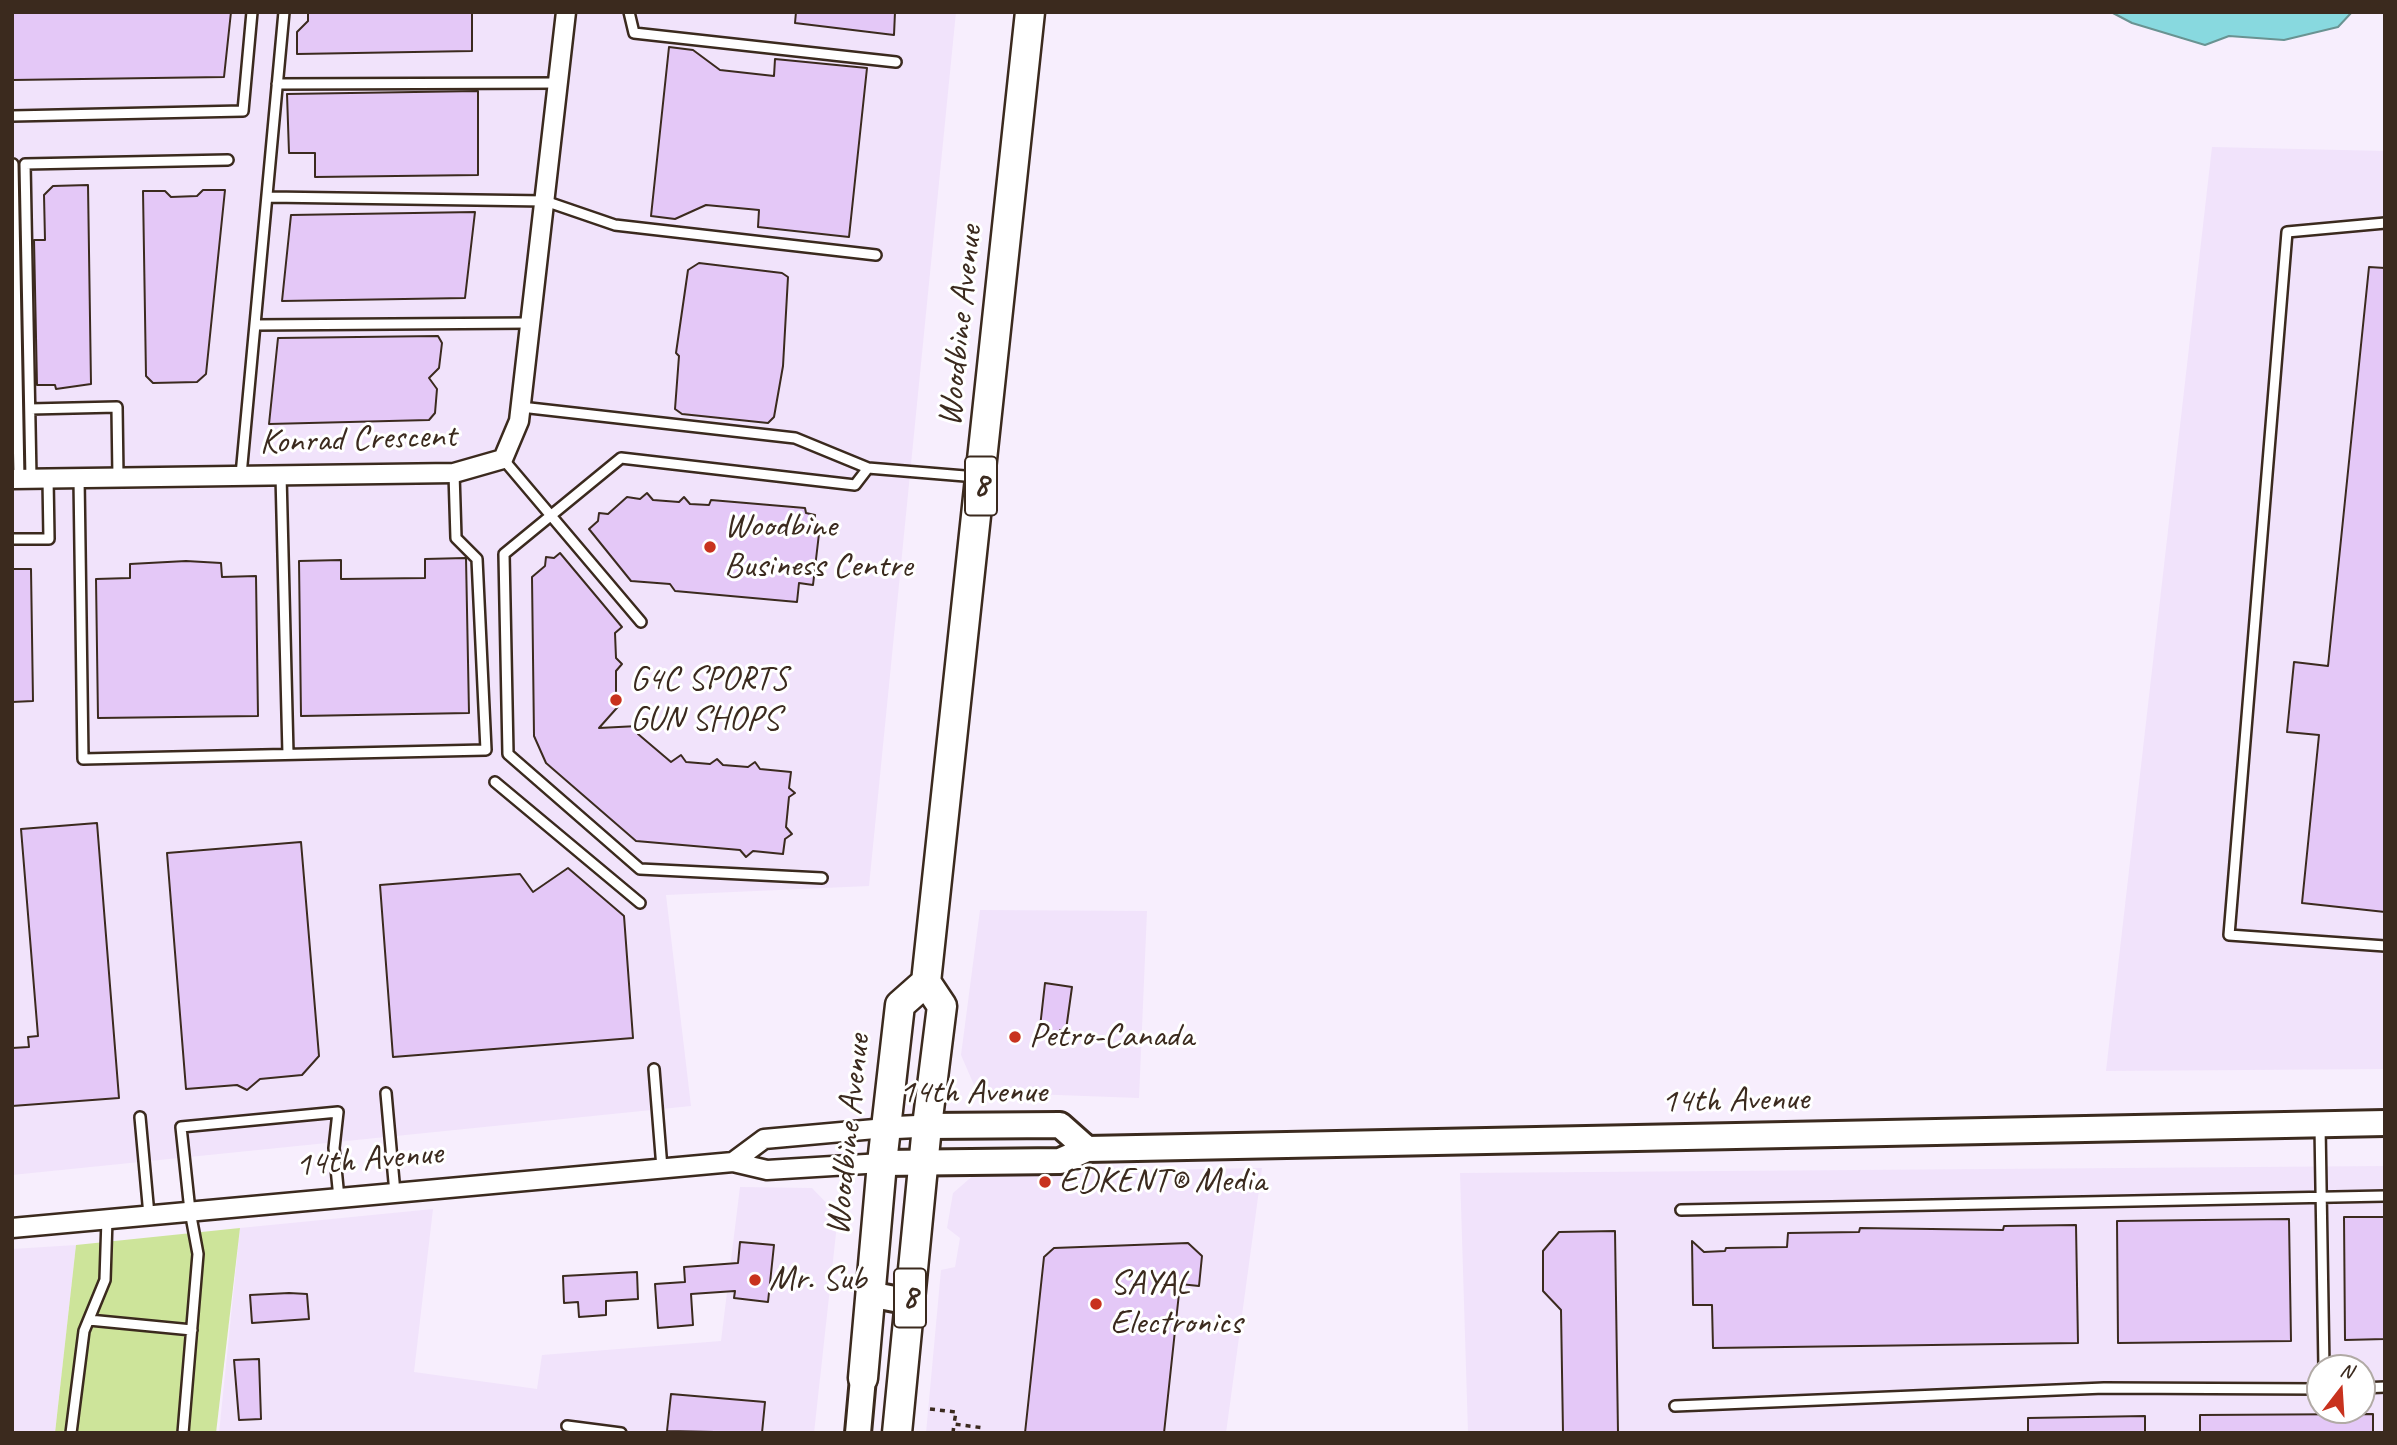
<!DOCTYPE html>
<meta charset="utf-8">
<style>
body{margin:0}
#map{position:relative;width:2397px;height:1445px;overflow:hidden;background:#f7eefd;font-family:Caveat,sans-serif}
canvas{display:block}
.frame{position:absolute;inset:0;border:14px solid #3b2a1e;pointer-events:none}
.north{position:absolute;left:2306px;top:1354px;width:70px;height:70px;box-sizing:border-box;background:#fff;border:2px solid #b1aaa5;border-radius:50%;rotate:17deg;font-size:19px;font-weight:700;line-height:28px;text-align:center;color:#3b2a1e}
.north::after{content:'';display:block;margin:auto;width:24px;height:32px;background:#c8321e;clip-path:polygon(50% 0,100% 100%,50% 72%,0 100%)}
</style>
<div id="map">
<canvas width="2397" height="1445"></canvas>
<div class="frame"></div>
<div class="north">N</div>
</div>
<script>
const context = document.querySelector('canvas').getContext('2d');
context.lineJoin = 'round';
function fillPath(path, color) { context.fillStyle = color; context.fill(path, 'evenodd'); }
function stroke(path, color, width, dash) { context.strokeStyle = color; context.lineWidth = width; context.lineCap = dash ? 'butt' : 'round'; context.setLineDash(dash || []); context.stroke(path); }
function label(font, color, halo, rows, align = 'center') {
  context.font = font + ' Caveat,sans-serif'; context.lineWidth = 6; context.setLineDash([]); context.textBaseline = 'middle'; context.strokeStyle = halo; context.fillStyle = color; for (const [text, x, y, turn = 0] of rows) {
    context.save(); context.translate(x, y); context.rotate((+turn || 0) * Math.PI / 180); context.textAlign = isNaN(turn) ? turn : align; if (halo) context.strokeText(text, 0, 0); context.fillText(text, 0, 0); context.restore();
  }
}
fillPath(new Path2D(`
 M12,12h944l-87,874 -203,9 25,211 -679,69z
 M2212,147l173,4v918l-279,2z
 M980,910l167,1 -8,187 -162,-6 -16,-37z
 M2385,1166v267h-917l-8,-260zM2320,1368h42v42h-42z
 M1262,1168l-36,265h-300l15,-163 14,-3 5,-29 -13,-10 6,-35 23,-20z
 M740,1187l72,1 26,27 -24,218h-595l21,-205 193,-19 -19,163 123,17 5,-34 179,-14z
 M76,1245l-21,188h-43v-184z`), '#f1e3fb');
fillPath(new Path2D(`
 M240,1228l-24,205h-161l21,-188z`), '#cde49a');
const water = new Path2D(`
 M2111,12h241l-14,15 -54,13 -55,-4 -24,9 -73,-22z`);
fillPath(water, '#88d9df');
stroke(water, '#699392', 2);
const building = new Path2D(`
 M12,12h219l-7,65 -212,3z
 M308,12h164v39l-175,3v-22l11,-11z
 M796,12h99l-1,23 -99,-12z
 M669,47l24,3 27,20 54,6 1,-17 92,9 -18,169 -91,-10 1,-17 -53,-5 -31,14 -24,-3z
 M478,91v84l-163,2v-24h-26l-2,-59z
 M88,185l3,199 -35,5 -1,-4h-18l-3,-145h11l-1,-45 9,-9z
 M203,190h22l-19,184 -9,8 -44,1 -7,-7 -3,-185h22l6,6 26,-1z
 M475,212l-10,86 -183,3 9,-86z
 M699,263l83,10 6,4 -5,89 -9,51 -6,6 -86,-9 -7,-5 4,-53 -3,-3 12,-83z
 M2369,267l16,1v644l-83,-9 17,-168 -32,-3 7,-70 34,4z
 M438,336l4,7 -3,25 -10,10 8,11 -2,24 -6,7 -160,4 9,-86z
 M647,493l6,7 26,2 5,-5 6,7 19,1 2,-5 94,8 1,5 9,2 -1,9 6,1 -7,60 -14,-2 -2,19 -122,-11 -5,-7 -39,-3 -42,-52 9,-8 1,-8 9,1 19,-17 13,2z
 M560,553l62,74 -7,6 1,25 6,6 -6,7v25l7,5 -24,27 39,-2v8l33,28 10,-7 5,7 24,2 7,-5 6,6 25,2 7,-5 5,7 31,3 -2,16 6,5 -6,4 -3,30 6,7 -7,5 -2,15 -30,-3 -7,6 -6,-7 -104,-9 -90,-78 -12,-27 -2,-159 13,-11 1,-9 8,1z
 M466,558l3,155 -168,3 -2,-155 42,-1v19l84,-1v-19z
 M186,561l35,2 1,14 34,-1 2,140 -160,2 -2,-139 34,-1v-14z
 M12,569h19l2,132 -21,1z
 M97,823l22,275 -107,8v-58l17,-1 -1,-10 10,-1 -17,-207z
 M301,842l18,214 -17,19 -42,4 -13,11 -10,-5 -51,4 -19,-236z
 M568,868l56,48 9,122 -240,19 -13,-172 140,-11 13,18z
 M1045,983l27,4 -6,43h-6v8l-21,-2z
 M2344,1217h41v122l-40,1z
 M2289,1219l2,122 -173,2 -1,-122z
 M2076,1225l2,118 -365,5 -1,-43h-19l-1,-64 12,11 21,-1 1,-3 61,-1 1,-14 71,-1 1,-4 143,2 1,-4z
 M1615,1231l3,202h-55l-2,-123 -18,-19v-40l16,-19z
 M740,1242l34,3 -6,57 -34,-4 1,-7 -44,3 2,31 -35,3 -3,-44 30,-2 -1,-15 54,-4z
 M1188,1243l14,13 -3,30 -19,-2 -16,149h-139l19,-176 10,-9z
 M637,1272l1,27 -32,2v14l-27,2 -1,-15 -14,1 -1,-27z
 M289,1293l18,1 2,25 -57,4 -2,-28z
 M259,1359l2,60 -22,1 -5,-60z
 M671,1394l94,8 -3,31 -95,-2z
 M2373,1414v19h-173v-18z
 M2145,1416v17h-117v-15z`);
fillPath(building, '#e4c8f7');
stroke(building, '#3b2a1e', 2);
const service = new Path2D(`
 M629,12l5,21 262,29
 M277,84l281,-1
 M12,116l231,-5 9,-99
 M13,164l6,315
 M269,197l276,4 70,24 261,30
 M2385,223l-98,9 -58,703 156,11
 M255,325l275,-2
 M521,407l274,31 73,30
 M30,409l87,-2 1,70
 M503,459l138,163
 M241,475l43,-463
 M281,475l7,279
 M31,478l-6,-314 203,-4
 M79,478l4,281 403,-9 -9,-191 -21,-21 -2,-65
 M12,539h37l-1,-61
 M495,782l145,121
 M822,878l-182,-9 -132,-115 -4,-200 117,-96 234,27 13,-17 109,9
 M654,1069l8,99
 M386,1093l9,100
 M140,1117l9,98
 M2320,1126l4,242
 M1681,1210l704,-14
 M89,1320l103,10
 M2362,1388l23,-1
 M1675,1406l429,-18 216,1
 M567,1426l54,7
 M71,1433l13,-102 21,-51 2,-61
 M183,1433l15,-179 -8,-43 -9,-84 157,-15 -4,36 5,50`);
const minor = new Path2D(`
 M12,479l442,-6 49,-14 16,-38 47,-409
 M733,1162l31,-23 122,-11
 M12,1228l721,-66 34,8 115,-7`);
const tertiary = new Path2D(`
 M886,1128l41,-2`);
const secondary = new Path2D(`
 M927,1126l133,-1 27,24
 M882,1163l178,-2 27,-12 1298,-26
 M869,1294l41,8
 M858,1433l5,-55`);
const primary = new Path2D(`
 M863,1378l19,-215 18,-158 26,-23
 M897,1433l30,-307 15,-120 -16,-24 104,-970`);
stroke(service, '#3b2a1e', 14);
stroke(minor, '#3b2a1e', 23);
stroke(tertiary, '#3b2a1e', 26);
stroke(secondary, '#3b2a1e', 30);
stroke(primary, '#3b2a1e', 33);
stroke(new Path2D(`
 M930,1409l26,3 -2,12 30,4
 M953,1433l1,-9`), '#3b2a1e', 3.5, [5, 5]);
stroke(service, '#fff', 9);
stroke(minor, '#fff', 18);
stroke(tertiary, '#fff', 21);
stroke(secondary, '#fff', 24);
stroke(primary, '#fff', 28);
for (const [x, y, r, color] of [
 [710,547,7,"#c8321e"],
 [616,700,7,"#c8321e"],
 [1015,1037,7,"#c8321e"],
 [1045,1182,7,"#c8321e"],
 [755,1280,7,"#c8321e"],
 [1096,1304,7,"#c8321e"]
]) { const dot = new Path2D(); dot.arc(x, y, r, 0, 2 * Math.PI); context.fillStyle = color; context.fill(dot); stroke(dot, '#fff', 2.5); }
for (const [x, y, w] of [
 [981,486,32],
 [910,1298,32]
]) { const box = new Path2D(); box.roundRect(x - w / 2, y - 29.5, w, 59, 5); context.fillStyle = '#fff'; context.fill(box); stroke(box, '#3b2a1e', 2); }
label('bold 33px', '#3b2a1e', null, [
 ["8",981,486],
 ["8",910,1298]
]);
label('35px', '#3b2a1e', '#fff', [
 ["Woodbine Avenue",961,326,-84],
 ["Konrad Crescent",358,440,-2],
 ["14th Avenue",973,1093],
 ["14th Avenue",1735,1101,-1],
 ["Woodbine Avenue",849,1135,-84],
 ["14th Avenue",369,1160,-5]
]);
label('35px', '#3b2a1e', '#fff', [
 ["Woodbine",724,527],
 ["Business Centre",724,567],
 ["G4C SPORTS",630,680],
 ["GUN SHOPS",630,720],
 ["Petro-Canada",1029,1037],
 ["EDKENT® Media",1059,1182],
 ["Mr. Sub",769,1280],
 ["SAYAL",1110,1284],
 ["Electronics",1110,1324]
], 'left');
</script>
